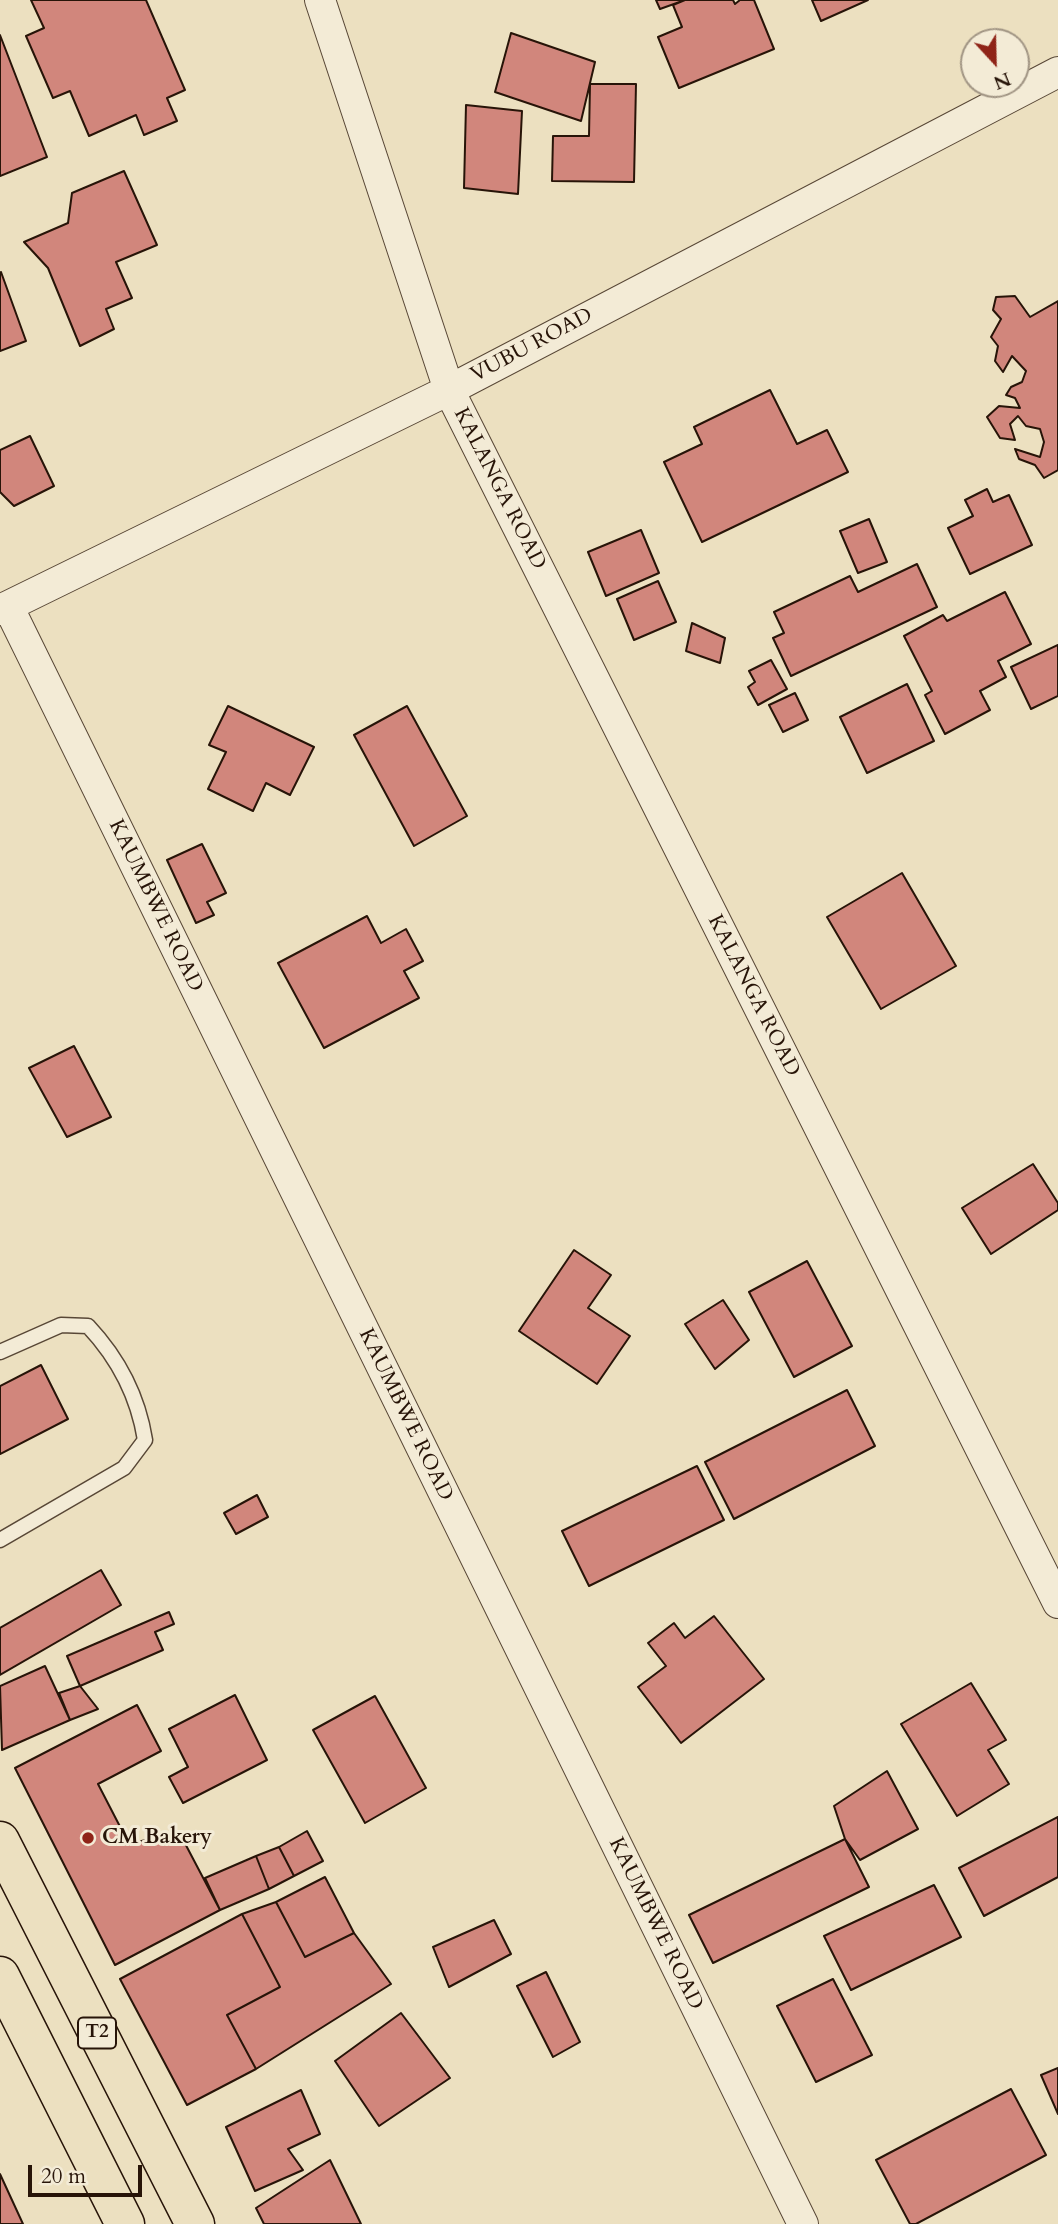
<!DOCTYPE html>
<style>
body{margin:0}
#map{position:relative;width:1058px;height:2224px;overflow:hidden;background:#ece0c0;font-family:Cardo,serif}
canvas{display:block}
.north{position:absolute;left:960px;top:28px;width:70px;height:70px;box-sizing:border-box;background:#f3ebd6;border:2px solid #a19584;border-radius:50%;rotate:158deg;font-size:19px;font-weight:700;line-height:28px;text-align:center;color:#271408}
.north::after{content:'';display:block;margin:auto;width:24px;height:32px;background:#8f2418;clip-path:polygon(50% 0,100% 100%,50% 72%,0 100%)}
.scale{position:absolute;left:28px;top:2165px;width:114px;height:32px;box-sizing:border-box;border:4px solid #271408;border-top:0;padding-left:9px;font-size:21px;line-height:24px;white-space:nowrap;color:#271408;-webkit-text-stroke:5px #f3ebd6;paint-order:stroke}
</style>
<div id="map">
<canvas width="1058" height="2224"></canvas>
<div class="north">N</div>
<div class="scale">20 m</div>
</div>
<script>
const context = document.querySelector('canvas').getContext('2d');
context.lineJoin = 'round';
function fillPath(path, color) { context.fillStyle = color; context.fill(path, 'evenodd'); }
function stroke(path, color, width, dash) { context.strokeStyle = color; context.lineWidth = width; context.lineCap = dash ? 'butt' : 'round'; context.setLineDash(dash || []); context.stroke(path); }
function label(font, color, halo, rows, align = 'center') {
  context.font = font + ' Cardo,serif'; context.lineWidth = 6; context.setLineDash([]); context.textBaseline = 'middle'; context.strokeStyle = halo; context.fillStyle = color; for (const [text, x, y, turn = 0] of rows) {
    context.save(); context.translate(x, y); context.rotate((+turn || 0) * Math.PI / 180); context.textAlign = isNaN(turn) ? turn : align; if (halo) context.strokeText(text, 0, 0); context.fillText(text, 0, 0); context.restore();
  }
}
const building = new Path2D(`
 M31,0h115l39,90 -18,8 10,23 -33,14 -8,-20 -47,21 -19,-45 -17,7 -27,-62 18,-8z
 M656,0h29l-25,9z
 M685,0h48l2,4 5,-4h14l20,49 -95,39 -21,-51 24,-10 -9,-22z
 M812,0h56l-47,21z
 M511,33l84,29 -14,59 -86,-29z
 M0,35l47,122 -47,19z
 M590,84h46l-2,98 -82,-1 1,-45h36z
 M466,105l56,6 -4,83 -54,-6z
 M124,171l33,74 -41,17 16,36 -26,11 8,20 -34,17 -32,-78 -24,-26 44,-19 4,-30z
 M1,272l25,69 -26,10v-78z
 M1015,296l15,21 28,-16v169l-14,8 -9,-13 -16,-6 -4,-10 25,8 4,-15 -4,-13 -14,-3 -8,-10 -8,8 5,16 -15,-2 -13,-21 12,-11 21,2 -5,-10 -9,-3 5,-8 11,-5 4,-11 -14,-15 -9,16 -8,-11 3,-15 -7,-9 10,-18 -8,-9 3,-13z
 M770,390l27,54 30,-14 21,42 -146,70 -38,-80 38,-18 -8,-17z
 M30,436l24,50 -40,20 -14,-14v-42z
 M987,489l6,13 16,-7 23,50 -62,29 -22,-46 25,-12 -8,-16z
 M869,519l18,43 -29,11 -18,-42z
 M641,530l18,43 -53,23 -18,-44z
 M917,564l20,43 -146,69 -18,-38 11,-5 -10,-21 76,-36 8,16z
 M658,581l18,41 -42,18 -17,-41z
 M1005,592l26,52 -33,17 8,16 -26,14 10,19 -45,24 -20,-39 7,-4 -28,-55 39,-21 4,6z
 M692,623l33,15 -5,25 -34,-12z
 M1058,645v51l-27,13 -20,-42z
 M771,660l16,29 -29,16 -10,-18 7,-5 -6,-11z
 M907,684l27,57 -67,32 -27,-56z
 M795,693l13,27 -25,12 -14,-27z
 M228,706l86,41 -24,48 -24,-12 -13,28 -45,-22 18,-37 -17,-7z
 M407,706l60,110 -53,30 -60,-111z
 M202,844l24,49 -19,9 7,13 -18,8 -29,-63z
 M902,873l54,93 -75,43 -54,-92z
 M367,916l14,27 25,-14 17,32 -19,10 15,27 -95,50 -46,-85z
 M74,1046l37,71 -44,20 -38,-69z
 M1033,1164l25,39v7l-67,44 -29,-46z
 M574,1250l37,25 -23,33 42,28 -33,48 -78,-53z
 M807,1261l45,85 -58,31 -45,-85z
 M723,1300l26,40 -34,29 -30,-45z
 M41,1365l27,54 -68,35v-68z
 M847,1390l28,56 -141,73 -29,-57z
 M697,1466l27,54 -135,66 -27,-55z
 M257,1495l11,22 -32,17 -12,-21z
 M101,1570l20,35 -121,70v-47z
 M169,1612l5,12 -19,8 8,18 -83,36 -13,-30z
 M714,1616l50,63 -83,64 -43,-56 28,-21 -18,-23 26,-20 11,15z
 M45,1666l25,54 -68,30 -2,-64z
 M971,1683l35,57 -18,10 21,34 -52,32 -56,-92z
 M80,1686l18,23 -28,11 -11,-27z
 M235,1695l32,65 -84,43 -14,-26 19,-10 -19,-38z
 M375,1696l51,92 -61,35 -52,-93z
 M137,1705l24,46 -63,33 31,60 50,-12 41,78 -105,55 -100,-197z
 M887,1771l31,58 -58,31 -15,-21 -11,-33z
 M1058,1817v60l-74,39 -25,-48z
 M307,1831l16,30 -29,15 -15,-29z
 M845,1839l24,48 -156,76 -24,-48z
 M279,1847l15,29 -25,13 -13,-33z
 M256,1856l13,33 -49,21 -15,-32z
 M325,1877l29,56 -49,24 -29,-55z
 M934,1885l27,52 -110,53 -27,-54z
 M276,1902l29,55 49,-24 37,51 -135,85 -29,-54 53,-28 -38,-73z
 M242,1914l38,73 -53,28 29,54 -69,36 -67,-126z
 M494,1920l17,34 -62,33 -16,-40z
 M546,1972l34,70 -27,15 -36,-71z
 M833,1979l39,76 -56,27 -39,-76z
 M401,2013l49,65 -71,48 -44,-65z
 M1058,2068v46l-17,-39z
 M1011,2089l35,66 -130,69h-6l-34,-64z
 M301,2090l19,44 -32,15 15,21 -48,21 -29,-64z
 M330,2160l31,64h-97l-8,-16z
 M0,2174l23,50h-23z`);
fillPath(building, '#d1867c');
stroke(building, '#271408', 2);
const service = new Path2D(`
 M0,1352l61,-27 27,1c30,32 50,70 57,114l-21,28 -124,72`);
const minor = new Path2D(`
 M320,0l129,390 609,1213
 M8,606l795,1618
 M0,610l449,-220 609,-318`);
const primary = new Path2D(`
 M0,1841l195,383
 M0,1976l125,248`);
stroke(service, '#584736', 17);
stroke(minor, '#584736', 32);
stroke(primary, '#271408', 41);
stroke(service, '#f3ebd6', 14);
stroke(minor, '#f3ebd6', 30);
stroke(primary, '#ece0c0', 38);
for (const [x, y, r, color] of [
 [88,1838,7,"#8f2418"]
]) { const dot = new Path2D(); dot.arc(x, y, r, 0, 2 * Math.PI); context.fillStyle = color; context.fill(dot); stroke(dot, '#f3ebd6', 2.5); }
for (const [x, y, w] of [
 [97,2033,38]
]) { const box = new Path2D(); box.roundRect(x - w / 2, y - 15.5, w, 31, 5); context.fillStyle = '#f3ebd6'; context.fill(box); stroke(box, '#271408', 2); }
label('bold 19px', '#271408', null, [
 ["T2",97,2033]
]);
label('21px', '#271408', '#f3ebd6', [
 ["VUBU ROAD",532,346,-28],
 ["KALANGA ROAD",499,489,63],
 ["KAUMBWE ROAD",155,906,64],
 ["KALANGA ROAD",753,996,63],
 ["KAUMBWE ROAD",405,1415,64],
 ["KAUMBWE ROAD",655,1924,64]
]);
label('bold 21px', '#271408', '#f3ebd6', [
 ["CM Bakery",102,1838]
], 'left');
</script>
